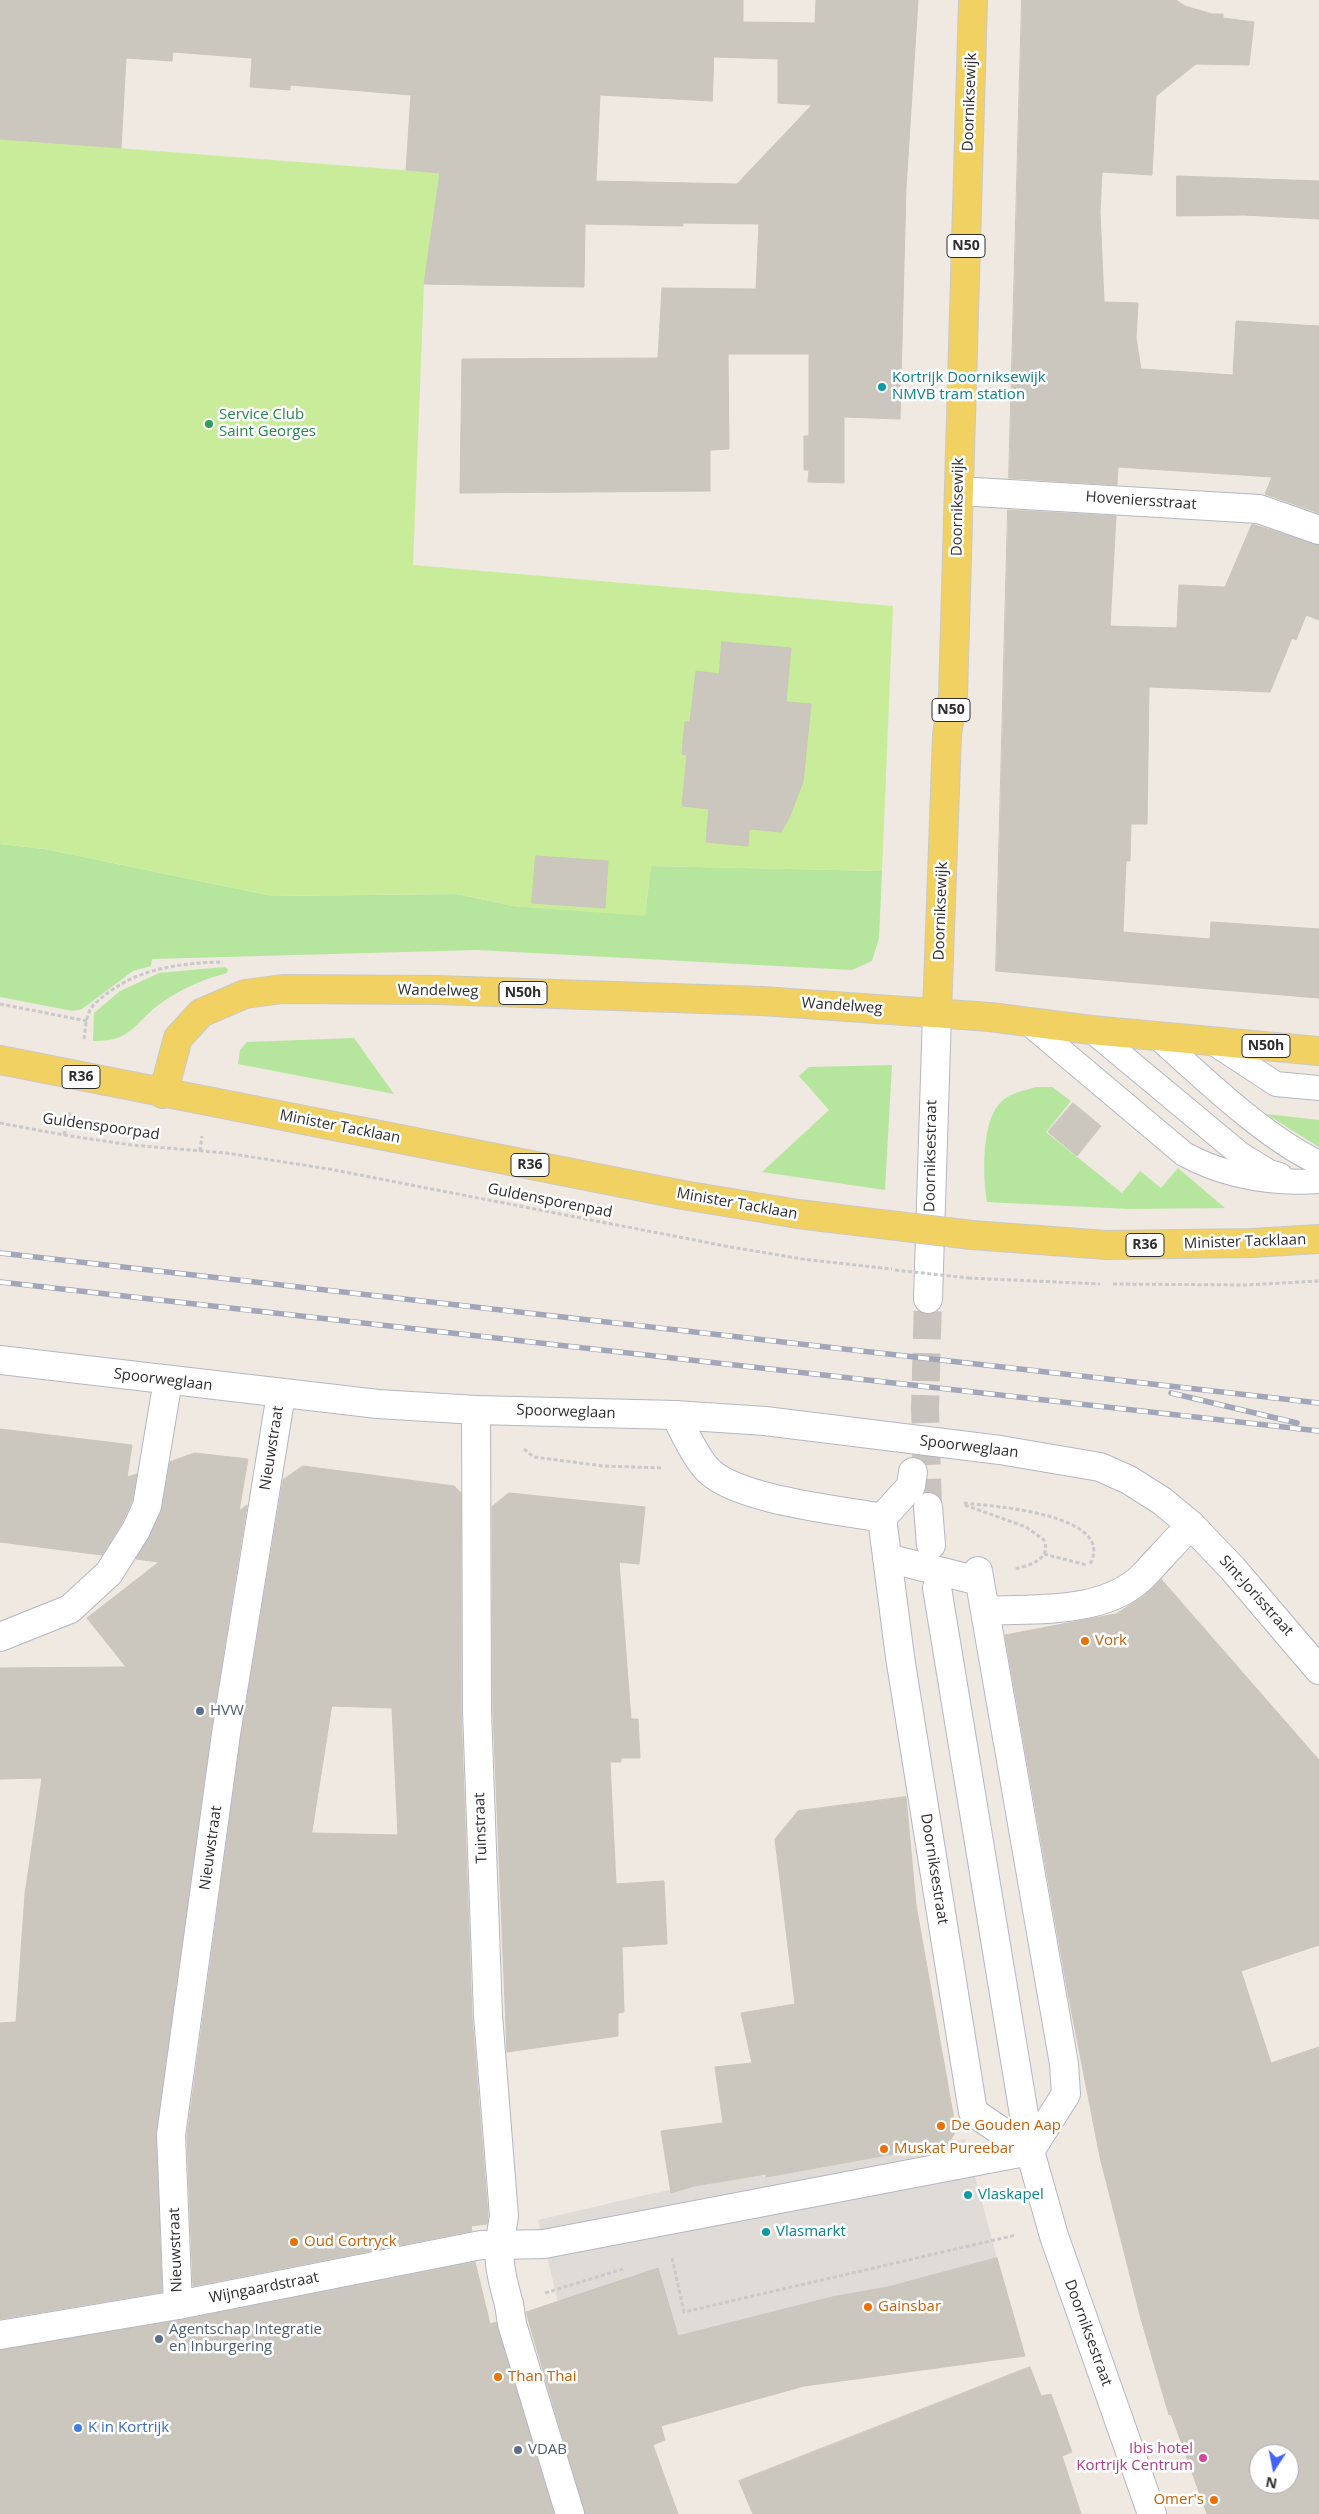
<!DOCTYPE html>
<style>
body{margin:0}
#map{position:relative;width:1319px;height:2514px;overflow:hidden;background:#efe9e1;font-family:"Open Sans",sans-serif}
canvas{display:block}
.north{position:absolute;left:1249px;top:2444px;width:50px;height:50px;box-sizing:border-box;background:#fff;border:1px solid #ababab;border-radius:50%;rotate:191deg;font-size:14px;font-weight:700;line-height:20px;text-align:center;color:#2e2e2e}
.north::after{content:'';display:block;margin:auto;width:18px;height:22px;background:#4264fb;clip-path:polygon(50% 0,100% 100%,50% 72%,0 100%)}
</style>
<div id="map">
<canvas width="1319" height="2514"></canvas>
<div class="north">N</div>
</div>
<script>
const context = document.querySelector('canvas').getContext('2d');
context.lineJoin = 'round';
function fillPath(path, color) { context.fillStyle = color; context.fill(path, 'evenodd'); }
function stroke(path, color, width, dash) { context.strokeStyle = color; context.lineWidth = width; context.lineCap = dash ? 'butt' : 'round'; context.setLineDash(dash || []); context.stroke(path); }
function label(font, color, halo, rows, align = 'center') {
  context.font = font + ' "Open Sans",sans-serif'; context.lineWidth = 5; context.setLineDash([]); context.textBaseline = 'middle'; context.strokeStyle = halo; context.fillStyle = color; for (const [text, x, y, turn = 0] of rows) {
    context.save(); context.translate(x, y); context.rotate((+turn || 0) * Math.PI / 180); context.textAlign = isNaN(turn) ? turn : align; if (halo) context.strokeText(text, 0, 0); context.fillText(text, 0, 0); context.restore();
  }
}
fillPath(new Path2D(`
 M0,844l45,5 227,47 185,-2 56,12 132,9 6,-49 231,5 -3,67 -7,23 -20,9 -375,-20 -325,9 -1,7 -18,5 -51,38 -9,2 -73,-14z
 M224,967l4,2 -1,4c-23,6 -44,15 -63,28 -30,20 -30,41 -71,40l1,-28 26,-22 39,-18z
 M354,1038l40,56 -156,-30 2,-14 7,-8z
 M892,1065l-7,125 -123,-18 67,-62 -30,-34 10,-9z
 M1036,1087h16l19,14 -25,31 76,61 18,-22 21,17 17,-20 47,40 -96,1 -142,-7c-4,-26 -7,-88 19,-104 9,-6 20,-8 30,-11z
 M1266,1114l53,6v27z`), '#b6e59e');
fillPath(new Path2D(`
 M0,139l441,34 -17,111 -11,281 480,41 -11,265 -231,-5 -6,50 -132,-10 -56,-12 -185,2 -227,-47 -45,-5z`), '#c9ec9a');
fillPath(new Path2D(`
 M965,2139l32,119 -109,29 -47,8 -163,41 -21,-68 -99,34 -20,-82 107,-25 25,-5 4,2 1,-2 87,-16 1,3 33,-6z`), '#dfdcd8');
const building = new Path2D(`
 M0,0h743v22l72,1 1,-23h102l-12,188 -6,231 -56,-2v66l-36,-1 1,-12h-5v-34h5v-82h-81l1,95 -19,1v41l-250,2 2,-134 196,-1 4,-70 94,1 3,-65 -76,-1v3l-98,-2 -1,63 -160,-3 16,-111 -34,-3 5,-75 -121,-10v5l-40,-3 2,-29 -79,-6 -1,9 -46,-3 -5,90 -121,-9zM714,57l64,2v44l34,2 -75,79 -141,-3 4,-86 112,6z
 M1022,0h154l9,6 27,8h11v4l31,4 -5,43 -53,-1 -40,32 -4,79 -50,-3 -2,40 4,90 34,1 -2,35 5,31 92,6 3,-54 83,5v187l-54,-19 7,-17 -154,-10 -1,18 -108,-7z
 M1177,176l142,5v38l-75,-4 -67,1z
 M1008,510l108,6 -6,110 67,2 2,-43 46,2 27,-63 67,21v75l-13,-5 -10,25 -4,-2 -22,54 -121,-5 -2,137h-16l-1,37h-4l-3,71 87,7 1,-17 108,7v69l-323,-27z
 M722,642l69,6 -5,54 25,2 -8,78 -14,36 -8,14 -32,-3 -1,17 -42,-4 3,-33 -27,-3 5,-51 -5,-1 3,-32h5l6,-51 23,3z
 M536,856l72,5 -3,47 -73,-5z
 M1073,1103l28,23 -24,30 -29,-24z
 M0,1429l132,16 -5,32 10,-3 -5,27 -10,22 -20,32 -102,-13z
 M195,1453l53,6 -9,52 8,-6 -36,227 -55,401 6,159 -162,27v-296l16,-1 9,-128 17,-116 -42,1v-111l126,-1 -39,-49 72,-56 -23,-3 25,-47 9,-50z
 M303,1466l151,20 7,7v218l11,305 16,199 -1,9 -16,2 1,5 -279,55 -6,-150 54,-400 42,-256zM332,1706l60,2 6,127 -86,-2z
 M509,1493l136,14 -6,57 -20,-2 12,157h7l2,39h-19v4h-11l6,122 48,-3 3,63 -45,3 2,65 -6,1v23l-111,16 -14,-341 -1,-204z
 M1161,1579l158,181v185l-78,26 30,92 48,-16v467h-112l-36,-100 -2,1 -28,-96 -41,-162 -33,-169 -62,-353 111,-21 25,-16zM1259,2454h30v30h-30z
 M906,1797l10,108 40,226 -8,13 -182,33v-3l-72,12 -23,7 -10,-62 62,-8 -8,-56 37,-4 -11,-50 54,-9 -20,-165 23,-28z
 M997,2258l28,98 -221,30 -143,40 4,14 -12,5 25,69h-93l-59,-202 132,-44 20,68 154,-39 56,-10z
 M475,2262l15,62 6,-2 58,192h-554v-164l181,-30z
 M1030,2367l11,29 10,-2 21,58 -10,4 19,58h-328l-14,-33z`);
fillPath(building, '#cbc7bf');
stroke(building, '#cbc5ba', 1);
stroke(new Path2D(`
 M928,1507l-3,-98 3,-110`), '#c8c4bd', 28, [28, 14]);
const service = new Path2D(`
 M1026,1021l158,133c42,23 87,30 135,27
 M1091,1030l149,124 29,18 11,3
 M1156,1036c48,42 106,100 163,127
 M1212,1042l64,42 43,4`);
const pedestrian = new Path2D(`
 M509,2304l3,20 58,190
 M0,2335l178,-30 303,-60h18`);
const minor = new Path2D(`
 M959,491l300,18 60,21
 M476,1410l1,301 11,304 16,201c-7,39 -6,50 5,88
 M675,1415c9,16 21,44 34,56 30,29 130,39 173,47
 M913,1472l-2,14 -29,32 18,139 73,455 57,39
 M887,1558l92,23
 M978,1571l86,493 2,30 -36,57
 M986,1611c51,-3 122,4 160,-38 15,-16 29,-32 45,-48
 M0,1637l70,-28 39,-36 27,-43 11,-24 21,-126
 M499,2245l45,-1 486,-93
 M178,2305l-7,-170 55,-401 55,-340`);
const tertiary = new Path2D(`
 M928,1299l9,-286
 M0,1360l378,44 98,6 199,5 90,6 235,29 100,17 29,13 33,21 29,24 42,44 86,101
 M928,1507l3,38
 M937,1588l93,563 24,85 98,278`);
const primary = new Path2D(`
 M937,1013l10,-278 6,-40 20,-695
 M0,1060l683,135 115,19 99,12
 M163,1094l15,-56 23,-25 44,-19 38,-5 154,1 325,11 228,16 101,13 228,21
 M972,1235l134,10 146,-2 67,-4`);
stroke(service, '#b4b7c1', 26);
stroke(pedestrian, '#b4b7c1', 30);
stroke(minor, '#b4b7c1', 30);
stroke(tertiary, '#b4b7c1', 30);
stroke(primary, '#c9c9c9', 30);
stroke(new Path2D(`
 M0,1004l87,17
 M84,1039c1,-9 2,-19 5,-27 3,-7 10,-12 16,-17 34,-27 76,-32 118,-33
 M0,1123l64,12 67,10 95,8 103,16 396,77 77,13 90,10
 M64,1135l6,-23
 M200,1151l2,-15
 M968,1278l132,6
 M1113,1284l133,1 73,-4
 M524,1449l10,8 69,9 59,2
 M964,1503c28,3 153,11 126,61
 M965,1505l61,22 18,13c8,20 -16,26 -30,29
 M1044,1554l43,11
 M672,2258l12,54 332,-77
 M545,2293l78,-24`), '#c9c9c9', 3, [4, 2.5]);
stroke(service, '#fff', 24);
stroke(pedestrian, '#fff', 28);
stroke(minor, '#fff', 28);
stroke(tertiary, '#fff', 28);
stroke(primary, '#f2d163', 28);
const rail = new Path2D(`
 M0,1253l1319,150
 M0,1282l1319,149
 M1171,1393l126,30`);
stroke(rail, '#a3a6b8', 5.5);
stroke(rail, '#fff', 4, [11]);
const primaryBridge = new Path2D(`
 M897,1226l75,9`);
stroke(primaryBridge, '#c9c9c9', 30, []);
stroke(new Path2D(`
 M895,1270l73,8`), '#c9c9c9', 3, [4, 2.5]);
stroke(primaryBridge, '#f2d163', 28);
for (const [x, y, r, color] of [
 [882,387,5,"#0f9aa8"],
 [209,424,5,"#2e9e5b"],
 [1085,1641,5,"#e8710a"],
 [200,1711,5,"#5c6f8a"],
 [941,2126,5,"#e8710a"],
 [884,2149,5,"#e8710a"],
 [968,2195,5,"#0f9aa8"],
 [766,2232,5,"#0f9aa8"],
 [294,2242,5,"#e8710a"],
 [868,2307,5,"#e8710a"],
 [159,2339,5,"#5c6f8a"],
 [498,2377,5,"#e8710a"],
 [78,2428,5,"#3f7fe0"],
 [518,2450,5,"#5c6f8a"],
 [1203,2458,5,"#d1479c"],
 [1214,2500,5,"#e8710a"]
]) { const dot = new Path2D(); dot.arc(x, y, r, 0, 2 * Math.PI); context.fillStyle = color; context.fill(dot); stroke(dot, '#fff', 2); }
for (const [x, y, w] of [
 [966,246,38],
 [951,710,38],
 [523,993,48],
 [1266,1046,48],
 [81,1077,38],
 [530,1165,38],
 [1145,1245,38]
]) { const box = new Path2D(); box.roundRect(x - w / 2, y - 11.5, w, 23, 4); context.fillStyle = '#fff'; context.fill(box); stroke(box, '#2e2e2e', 1); }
label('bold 14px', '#2e2e2e', null, [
 ["N50",966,246],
 ["N50",951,710],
 ["N50h",523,993],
 ["N50h",1266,1046],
 ["R36",81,1077],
 ["R36",530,1165],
 ["R36",1145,1245]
]);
label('15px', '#2e2e2e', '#fff', [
 ["Doorniksewijk",970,102,-88],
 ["Hoveniersstraat",1141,501,4],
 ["Doorniksewijk",958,507,-89],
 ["Doorniksewijk",941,911,-88],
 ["Wandelweg",438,991,1],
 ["Wandelweg",842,1006,4],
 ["Guldenspoorpad",101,1127,8],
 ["Minister Tacklaan",340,1127,11],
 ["Doorniksestraat",931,1156,-89],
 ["Guldensporenpad",550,1201,11],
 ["Minister Tacklaan",737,1204,10],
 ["Minister Tacklaan",1245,1242,-2],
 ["Spoorweglaan",163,1380,7],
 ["Spoorweglaan",566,1412,2],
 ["Spoorweglaan",969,1447,7],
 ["Nieuwstraat",272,1448,-81],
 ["Sint-Jorisstraat",1256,1596,48],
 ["Tuinstraat",481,1828,-92],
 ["Nieuwstraat",211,1848,-82],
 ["Doorniksestraat",934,1869,81],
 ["Nieuwstraat",176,2250,-92],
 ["Wijngaardstraat",264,2288,-11],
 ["Doorniksestraat",1088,2333,70]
]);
label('15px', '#0d838f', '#fff', [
 ["Kortrijk Doorniksewijk",892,378],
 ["NMVB tram station",892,395],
 ["Vlaskapel",978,2195],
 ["Vlasmarkt",776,2232]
], 'left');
label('15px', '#27864d', '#fff', [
 ["Service Club",219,415],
 ["Saint Georges",219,432]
], 'left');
label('15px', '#c56008', '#fff', [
 ["Vork",1095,1641],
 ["De Gouden Aap",951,2126],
 ["Muskat Pureebar",894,2149],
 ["Oud Cortryck",304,2242],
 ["Gainsbar",878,2307],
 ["Than Thai",508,2377],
 ["Omer's",1204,2500,"right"]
], 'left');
label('15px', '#4e5e75', '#fff', [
 ["HVW",210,1711],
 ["Agentschap Integratie",169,2330],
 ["en Inburgering",169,2347],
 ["VDAB",528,2450]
], 'left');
label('15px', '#366cbe', '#fff', [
 ["K in Kortrijk",88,2428]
], 'left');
label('15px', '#b23c85', '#fff', [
 ["Ibis hotel",1193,2449],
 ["Kortrijk Centrum",1193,2466]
], 'right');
</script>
